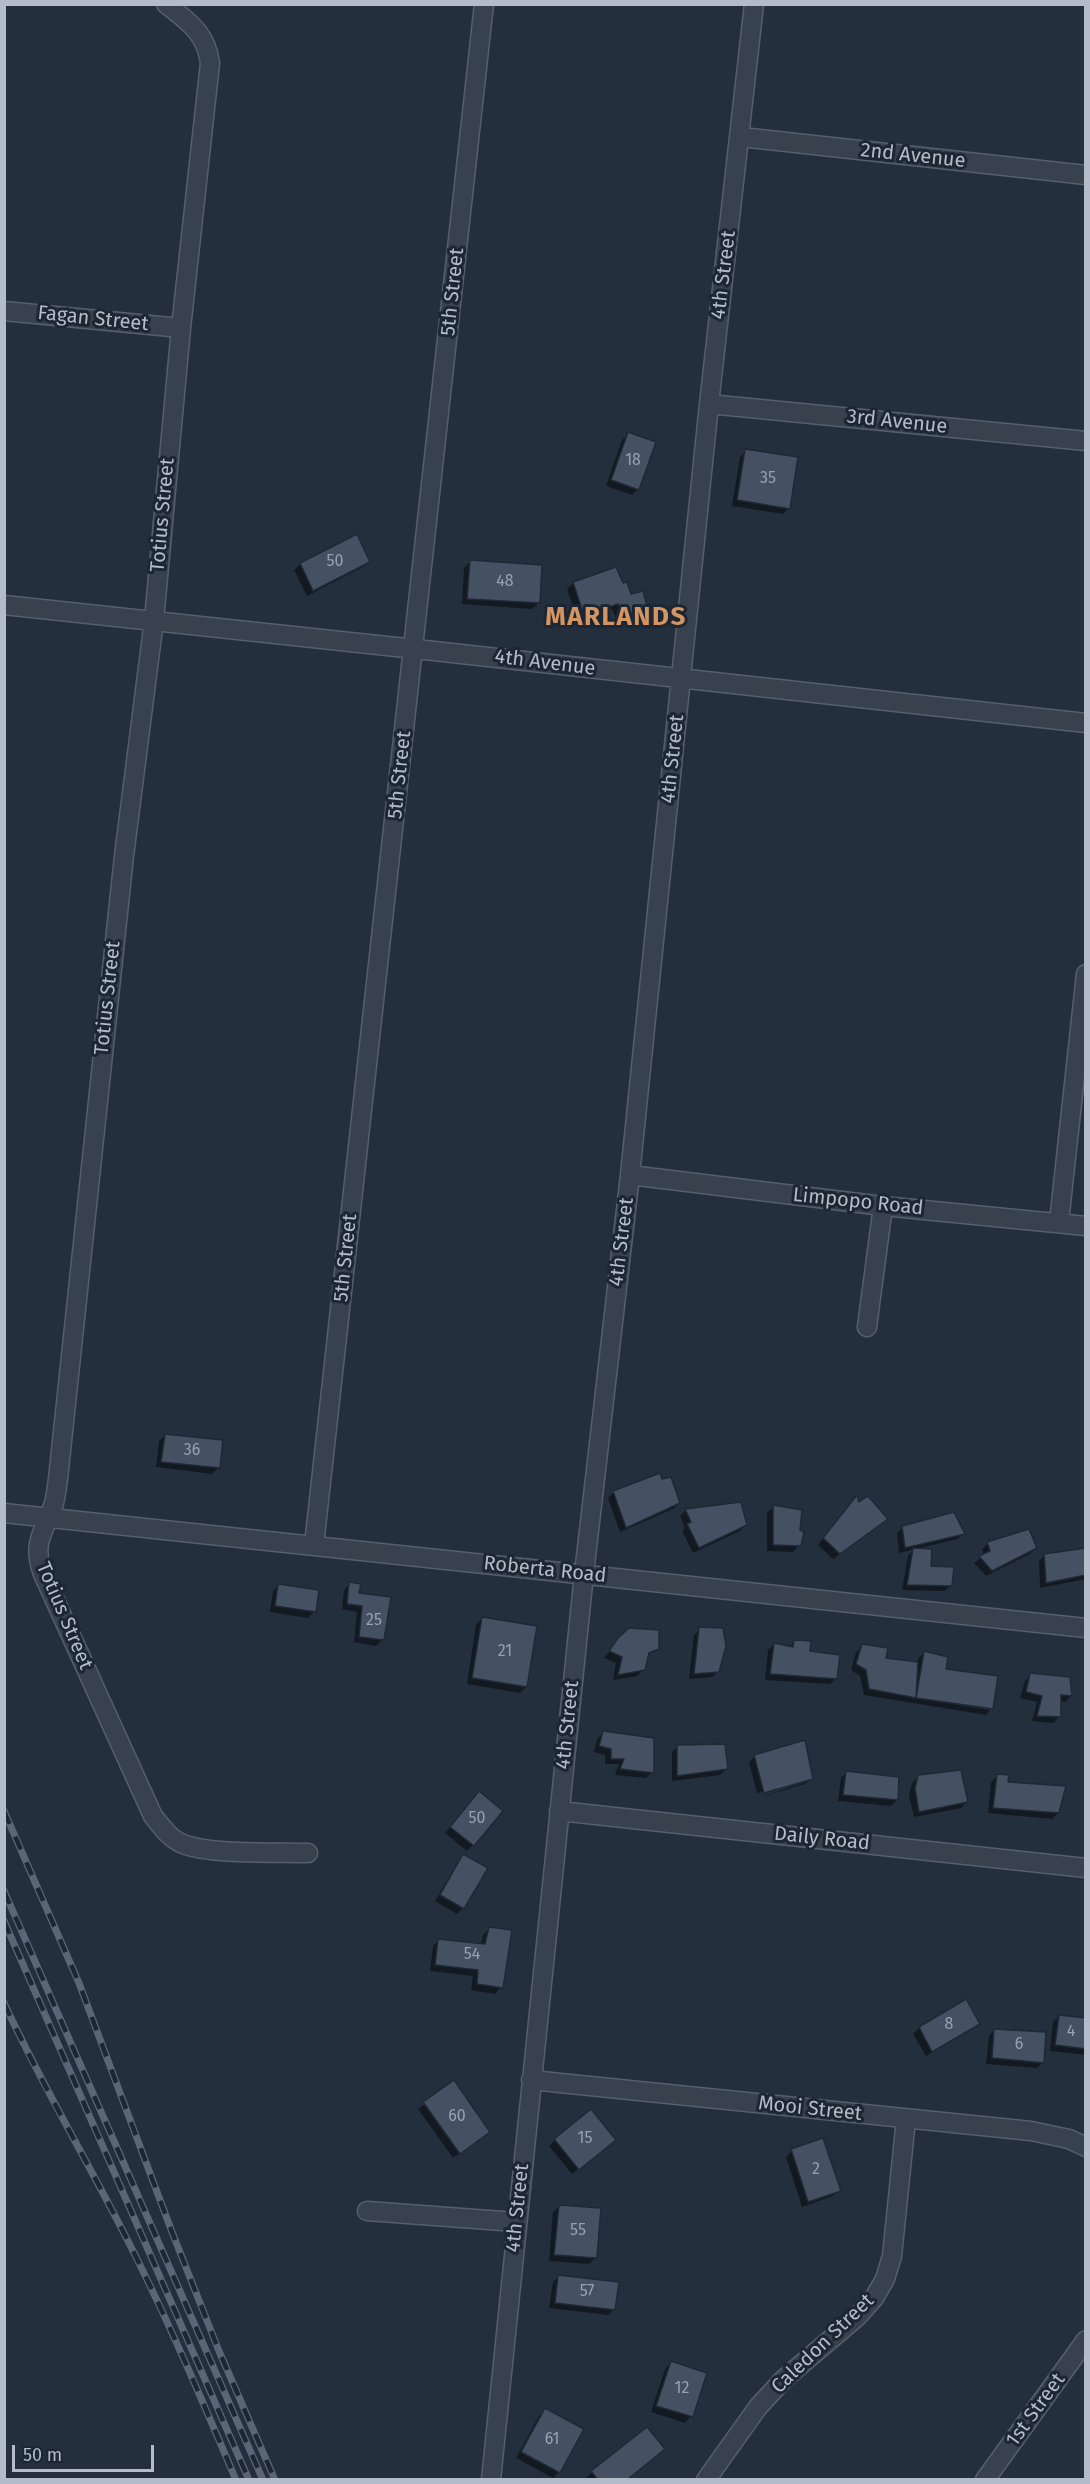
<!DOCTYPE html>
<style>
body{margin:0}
#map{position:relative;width:1090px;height:2484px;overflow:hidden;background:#242f3e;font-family:"Fira Sans",sans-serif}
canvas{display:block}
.frame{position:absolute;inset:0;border:6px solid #b4bcc9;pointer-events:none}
.scale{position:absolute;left:12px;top:2445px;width:142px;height:27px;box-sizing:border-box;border:3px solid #b4bcc9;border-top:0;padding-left:8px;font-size:18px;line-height:21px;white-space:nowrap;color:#b4bcc9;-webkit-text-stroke:4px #1d2633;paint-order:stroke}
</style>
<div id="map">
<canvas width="1090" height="2484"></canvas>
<div class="frame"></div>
<div class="scale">50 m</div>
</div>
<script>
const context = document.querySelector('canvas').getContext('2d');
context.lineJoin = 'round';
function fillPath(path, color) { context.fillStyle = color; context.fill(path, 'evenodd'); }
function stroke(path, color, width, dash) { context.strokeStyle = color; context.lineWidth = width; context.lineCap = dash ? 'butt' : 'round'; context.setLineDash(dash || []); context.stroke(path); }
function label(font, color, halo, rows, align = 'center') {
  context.font = font + ' "Fira Sans",sans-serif'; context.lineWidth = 6; context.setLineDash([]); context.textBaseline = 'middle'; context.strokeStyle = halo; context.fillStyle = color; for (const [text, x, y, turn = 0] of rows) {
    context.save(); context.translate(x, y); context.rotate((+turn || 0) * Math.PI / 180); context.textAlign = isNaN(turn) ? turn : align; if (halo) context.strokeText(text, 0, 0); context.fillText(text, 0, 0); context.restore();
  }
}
fillPath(new Path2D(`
 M628,434l10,55 -6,6 -26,-9 16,-46z
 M746,451l43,57 -6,6 -51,-8 8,-49z
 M356,536l13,25 -6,6 -56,29 -13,-26 6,-6z
 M470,562l68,41 -6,6 -70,-5 2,-36z
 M573,583l57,13 16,12 -6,6 -22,9 -6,-14 -34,12 -11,-32z
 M165,1435l53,33 -6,6 -56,-7 3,-26z
 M614,1492l65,11 -6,6 -53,23 -12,-34z
 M851,1503l8,1 27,15 -53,40 -15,-14z
 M773,1507l25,24 1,14 -6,7 -26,-1v-38z
 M686,1510l60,14 -6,7 -47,22 -11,-22 3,-3 -5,-12z
 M903,1527l60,7 -6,5 -41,10 14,18 21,18 -6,6 -43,-1 6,-34 6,-7 -15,4 -2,-20z
 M988,1543l48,5 -6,6 -44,22 -12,-13 10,-8 -2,-6z
 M1086,1549v30l-46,9 -1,-27 6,-6z
 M350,1584l8,10 24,46 -6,6 -22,-4 3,-30 -15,-3 2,-19z
 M279,1585l35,27 -6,6 -38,-6 3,-21z
 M482,1619l44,68 -6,6 -53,-9 9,-59z
 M700,1629l18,42 -6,6 -23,2 5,-44z
 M619,1639l38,9 -10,8 -4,14 -6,6 -24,4 3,-17 -12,-5z
 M794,1642l42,36 -6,6 -65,-4 3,-30 6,-6 14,4z
 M863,1646l21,13 34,5v-5l6,-6 68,55 -82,-13 -2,2 82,13 -4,5 -122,-20 -4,-19 -9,-6 5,-18z
 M1031,1674l40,22 -6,6 -5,-1 -1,16 -6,6 -21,-2 5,-19 -17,-4 5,-17z
 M603,1733l49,39 -6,6 -31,-3 4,-11h-14v-9l-11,-3 3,-13z
 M678,1746l48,23 -6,6 -48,6v-29z
 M755,1756l56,22 -6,6 -47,14 48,-16v-3l-49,14 -8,-31z
 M847,1772l50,28 -6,6 -53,-5 3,-23z
 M997,1776l9,7 52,30 -6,6 -64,-6 3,-31z
 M918,1777l49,25 -6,6 -47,9 -5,-22 3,-12z
 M473,1799v46l-6,6 -22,-18z
 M464,1856l-1,52 -6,6 -22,-13 23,-39z
 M489,1929l12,58 -6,7 -24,-4 2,-14 -43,-5 3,-25 6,-6 42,5 2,-10z
 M965,2001l13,22 -6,6 -46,27 -13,-22 6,-6z
 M1059,2016l27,4v35l-36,-4 3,-29z
 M995,2030l48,32 -6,6 -51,-4 3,-28z
 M453,2083l29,55 -29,20 -35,-49z
 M555,2140l53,6 -36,28 -23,-28z
 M792,2151l47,39 -6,6 -31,11 -16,-50z
 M559,2206l36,52 -6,6 -40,-3 4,-49z
 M559,2276l55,33 -6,6 -59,-7 4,-26z
 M671,2363l34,11 -14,42 -6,7 -34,-11 14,-43z
 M545,2410l14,62 -6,6 -37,-20 23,-42z
 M592,2472l34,8h-39l-1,-2z`), '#0007');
const building = new Path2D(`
 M628,432l28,10 -17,48 -28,-10z
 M745,449l53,8 -8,52 -53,-9z
 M357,534l13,28 -57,29 -13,-28z
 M470,560l72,5 -2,38 -73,-4z
 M616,567l7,16 4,-1 4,12 12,-3 5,18 -24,9 -6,-14 -34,12 -11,-34z
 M165,1434l58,6 -3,28 -59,-6z
 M660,1473l2,6 9,-2 9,26 -54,25 -13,-37z
 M857,1495l2,7 9,-6 20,23 -48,35 -17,-16z
 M741,1502l6,23 -48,23 -12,-24 4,-2 -6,-13z
 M773,1505l29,5 -2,20 4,2 -3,14 -28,-1z
 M954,1512l11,22 -60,14 -3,-22z
 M1029,1529l8,19 -45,23 -13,-15 11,-5 -3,-9z
 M913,1548l19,1 -1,17 23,1 -2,19 -45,-1z
 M1086,1548v27l-40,8 -2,-29z
 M349,1582l12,2 -2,9 32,4 -7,43 -25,-3 3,-31 -15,-2z
 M278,1584l41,6 -3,22 -41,-6z
 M482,1617l55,9 -10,61 -55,-9z
 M699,1627l24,1 3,18 -7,26 -25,2z
 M629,1628l30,2v19l-10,4 -4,17 -27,5 4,-18 -13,-6 9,-13z
 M794,1640l17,1 -1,10 30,4 -3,24 -67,-5 4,-31 19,4z
 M862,1644l26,4 -2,10 32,4 -2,36 -47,-9 -3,-19 -10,-6z
 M924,1651l24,6 -2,12 52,7 -5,33 -77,-11z
 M1030,1673l40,4 2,19 -11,-1v22l-24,-1 5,-20 -16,-4z
 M603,1731l51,7v35l-34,-4 4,-10h-13v-10l-12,-3z
 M805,1740l8,39 -49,14 -10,-38z
 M725,1744l3,25 -51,7v-31z
 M961,1770l7,32 -49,10 -4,-23 3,-14z
 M846,1771l53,6 -1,23 -55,-5z
 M997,1774l12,1 -1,7 58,4 -7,27 -66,-5z
 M479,1791l24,20 -29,35 -24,-19z
 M463,1854l25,14 -24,41 -24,-14z
 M489,1927l23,3 -9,58 -26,-4 1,-14 -43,-5 3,-26 47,5z
 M966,1999l14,25 -48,28 -13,-25z
 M1059,2015l27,3v31l-31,-4z
 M994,2029l52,3 -2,31 -52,-5z
 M454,2080l36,52 -30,22 -37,-52z
 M591,2109l25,31 -37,30 -25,-31z
 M823,2138l18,53 -33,11 -17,-53z
 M559,2205l42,3 -4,50 -43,-3z
 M558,2275l61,7 -4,28 -60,-7z
 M671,2361l36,12 -14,44 -37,-11z
 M545,2408l39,21 -24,44 -39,-21z
 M647,2427l18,22 -38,31h-29l-7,-9z`);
fillPath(building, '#455162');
stroke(building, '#1f2835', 1.5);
const minor = new Path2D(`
 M166,4c23,18 40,29 44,59l-29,265 -27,292 -30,236 -66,623c-1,8 -2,16 -4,24 -9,28 -23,39 -11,71l110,242c8,10 17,23 30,28 28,11 93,8 125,9
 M741,137l345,38
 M4,311l177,17
 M709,404l377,37
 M4,605c361,37 721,79 1082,118
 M630,1175l253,31 203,20
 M1059,1222l27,-248
 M867,1327l16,-121
 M4,1513l1082,115
 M314,1545l170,-1541
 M559,1811l527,57
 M531,2080l500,51 38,8 17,8
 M367,2211l149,11
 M491,2480l93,-906 46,-399 79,-771 45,-400
 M706,2480l52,-73 26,-28 73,-62 17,-19 11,-19 7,-23 14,-137
 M985,2480l101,-140`);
stroke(minor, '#565f6c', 21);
stroke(minor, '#38414e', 18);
const rail = new Path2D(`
 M4,1811l75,172 93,249 47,119 56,129
 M4,1891l259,589
 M4,1921l245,559
 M4,2003c41,89 92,172 135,260 35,71 66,144 97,217`);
stroke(rail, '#5a6575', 7);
stroke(rail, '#1d2633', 4.5, [14]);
label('16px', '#98a1af', null, [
 ["18",633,461],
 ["35",768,479],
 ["50",335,562],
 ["48",505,582],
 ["36",192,1451],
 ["25",374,1621],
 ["21",505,1652],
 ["50",477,1819],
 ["54",472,1955],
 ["8",949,2025],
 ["4",1071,2032],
 ["6",1019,2045],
 ["60",457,2117],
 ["15",585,2139],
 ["2",816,2170],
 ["55",578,2231],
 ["57",587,2292],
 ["12",682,2389],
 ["61",552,2440]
]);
label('20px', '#b4bcc9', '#1d2633', [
 ["2nd Avenue",913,156,6],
 ["4th Street",724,275,-83],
 ["5th Street",453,292,-84],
 ["Fagan Street",93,319,6],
 ["3rd Avenue",897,422,6],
 ["Totius Street",163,515,-85],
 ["4th Avenue",545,663,7],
 ["4th Street",673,759,-84],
 ["5th Street",400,775,-84],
 ["Totius Street",108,998,-84],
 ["Limpopo Road",858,1202,6],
 ["4th Street",622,1242,-83],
 ["5th Street",346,1258,-84],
 ["Roberta Road",545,1570,6],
 ["Totius Street",64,1616,67],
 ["4th Street",568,1725,-84],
 ["Daily Road",822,1839,6],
 ["Mooi Street",810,2109,6],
 ["4th Street",518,2208,-84],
 ["Caledon Street",823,2344,-44],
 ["1st Street",1036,2410,-54]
]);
context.letterSpacing = '1.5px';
label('bold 26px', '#d59563', '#1d2633', [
 ["MARLANDS",616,618]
]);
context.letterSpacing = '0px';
</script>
